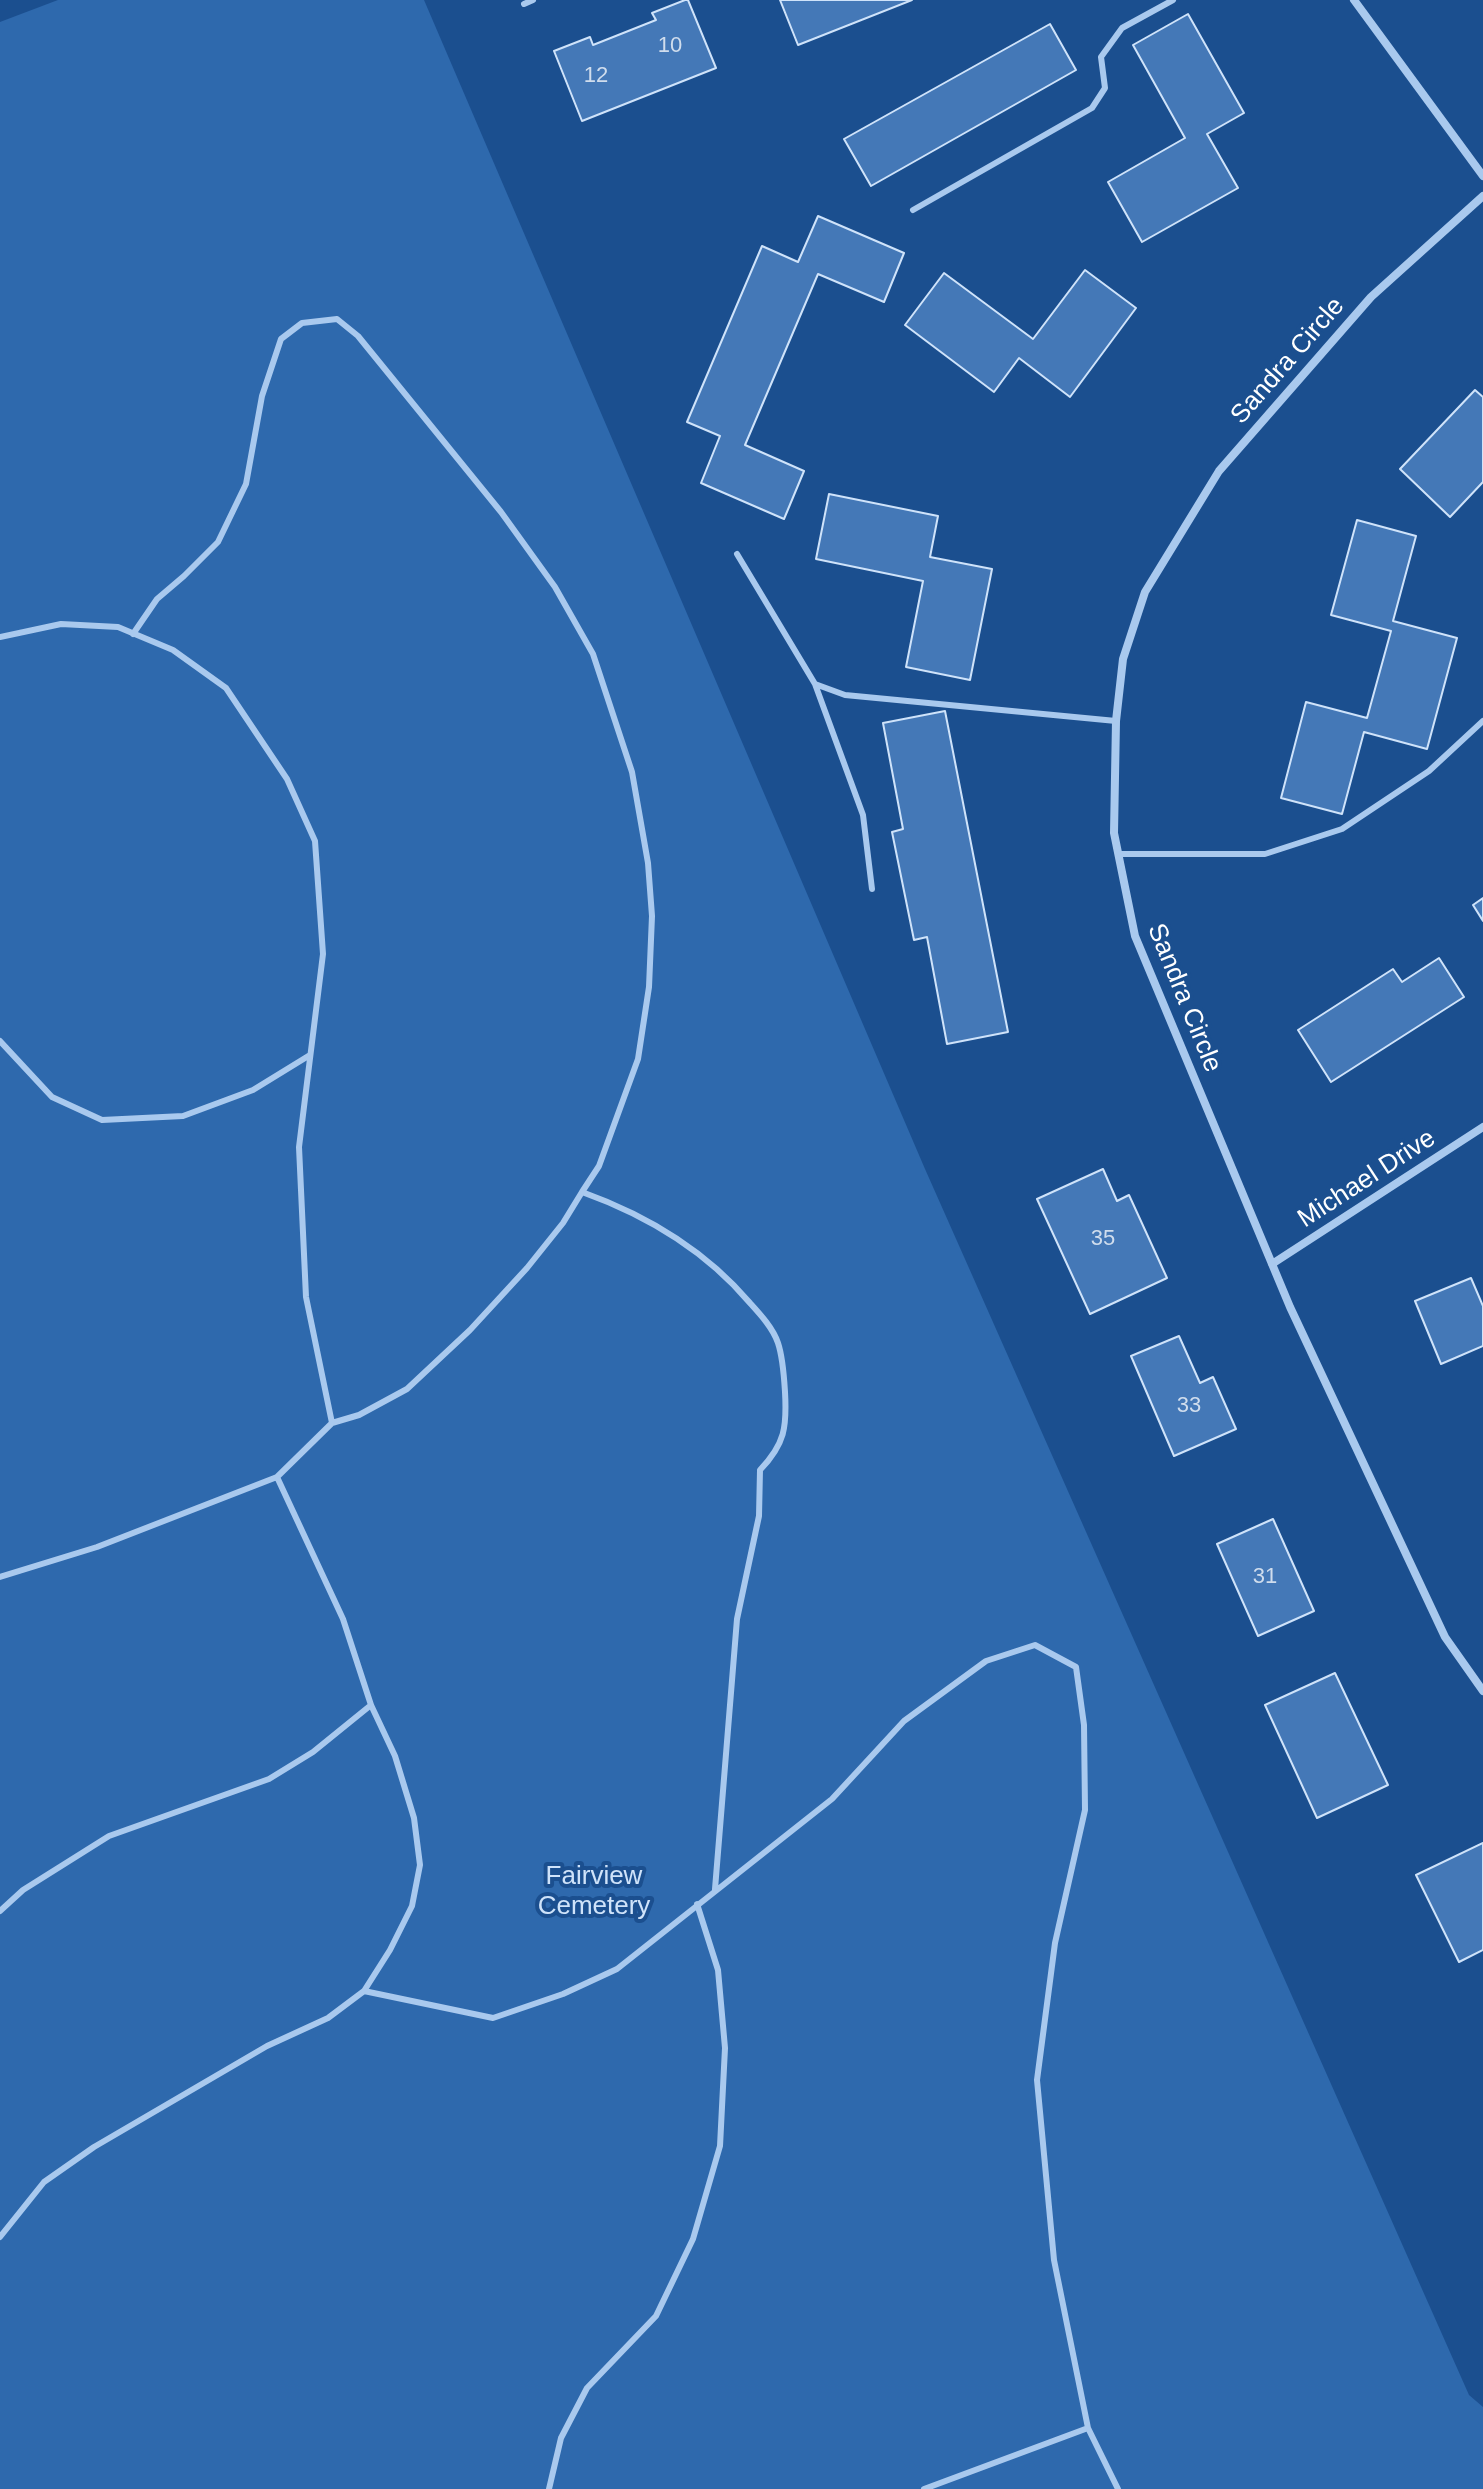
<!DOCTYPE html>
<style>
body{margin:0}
canvas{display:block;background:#1b4f8f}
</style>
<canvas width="1483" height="2489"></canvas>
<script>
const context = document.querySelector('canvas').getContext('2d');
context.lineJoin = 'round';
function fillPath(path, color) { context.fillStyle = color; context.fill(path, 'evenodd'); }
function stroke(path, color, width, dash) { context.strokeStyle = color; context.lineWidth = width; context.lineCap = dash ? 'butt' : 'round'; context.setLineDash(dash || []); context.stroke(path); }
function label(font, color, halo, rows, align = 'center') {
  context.font = font + ' Helvetica,sans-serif'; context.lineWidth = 8; context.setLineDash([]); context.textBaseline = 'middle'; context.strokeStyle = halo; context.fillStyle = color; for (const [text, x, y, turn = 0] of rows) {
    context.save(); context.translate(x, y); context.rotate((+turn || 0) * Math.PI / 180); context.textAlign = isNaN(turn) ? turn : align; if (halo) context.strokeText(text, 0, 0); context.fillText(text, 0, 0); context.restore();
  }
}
fillPath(new Path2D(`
 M58,0h366l501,1169 544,1226 14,12v82h-1483v-2467z`), '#2e69ad');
const building = new Path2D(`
 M685,0h3l28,68 -134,53 -28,-70 36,-14 3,8 63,-25 -4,-7z
 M780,0h132l-114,45z
 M1188,14l56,99 -37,21 31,54 -96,54 -34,-60 77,-44 -52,-93z
 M1050,24l26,46 -205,116 -27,-47z
 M818,216l86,37 -20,49 -66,-28 -73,171 59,26 -20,48 -83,-36 19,-47 -33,-14 75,-176 36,16z
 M1085,270l51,38 -66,89 -51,-39 -25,34 -89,-67 39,-52 89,66z
 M1475,390l8,7v85l-33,35 -50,-48z
 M829,494l109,22 -8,41 62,12 -22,111 -64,-13 17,-86 -107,-22z
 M1357,520l59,16 -23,85 64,17 -30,111 -63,-17 -22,82 -61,-16 25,-96 61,16 24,-87 -60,-16z
 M945,711l63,321 -61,12 -20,-107 -13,3 -22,-108 11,-3 -20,-106z
 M1483,898v23l-10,-16z
 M1439,958l25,39 -133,85 -33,-52 95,-61 9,13z
 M1103,1169l14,32 12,-6 38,83 -77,36 -53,-115z
 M1471,1278l12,28v40l-42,18 -26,-63z
 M1179,1336l21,47 13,-6 23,52 -62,27 -43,-100z
 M1273,1519l41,92 -56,25 -41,-92z
 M1335,1673l53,112 -71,33 -52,-113z
 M1483,1843v107l-24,12 -43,-87z`);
fillPath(building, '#4478b7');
stroke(building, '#cfe3fa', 2);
stroke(new Path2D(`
 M524,4l9,-4
 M913,210l179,-102 13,-20 -4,-31 21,-29 51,-28
 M737,554l78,130 30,11 271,26
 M133,634l24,-35 27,-23 34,-34 28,-58 16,-88 19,-57 21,-16 35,-4 21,17 143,176 54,75 38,67 39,118 16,91 4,53 -3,71 -11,72 -39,107 -17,26 -19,31 -36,45 -57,62 -63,59 -48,26 -27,8
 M0,637l61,-13 57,3 55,23 53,38 61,91 28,62 8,113 -24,193 7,150 26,126 -55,54 -180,70 -97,30
 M815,684l48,131 9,74
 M1118,854h147l77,-25 87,-58 54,-50
 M0,1041l52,56 50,23 81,-4 70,-26 57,-35
 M582,1192c64,23 124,59 168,111 10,11 23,25 28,40 5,15 6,33 7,49 2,35 0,52 -25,78l-1,46 -22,103 -22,270
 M0,1911l23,-21 86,-54 160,-57 44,-27 58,-47
 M364,1991l129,27 70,-24 54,-25 215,-170 72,-78 82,-60 49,-16 41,22 8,58 1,85 -30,133 -18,137 17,180 34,168 30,61
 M0,2237l44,-55 50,-35 173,-101 61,-28 36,-27 26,-41 22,-44 8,-41 -6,-47 -19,-62 -24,-51 -28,-86 -66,-142
 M549,2489l12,-51 26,-50 69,-72 37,-77 27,-93 5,-98 -7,-78 -21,-66
 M924,2489l164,-61`), '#a9c9ee', 6);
stroke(new Path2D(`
 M1354,0l129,176
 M1483,196l-112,101 -152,174 -74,121 -22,67 -7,62 -2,112 21,103 155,371 155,330 38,54
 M1272,1264l211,-137`), '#a9c9ee', 8);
label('22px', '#d0dded', null, [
 ["10",670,46],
 ["12",596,76],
 ["35",1103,1239],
 ["33",1189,1406],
 ["31",1265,1577]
]);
label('26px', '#fff', '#1b4f8f', [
 ["Sandra Circle",1288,361,-49],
 ["Sandra Circle",1184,998,68],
 ["Michael Drive",1367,1179,-33]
]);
label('26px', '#cfe3fa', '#1b4f8f', [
 ["Fairview",594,1877],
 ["Cemetery",594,1907]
]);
</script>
